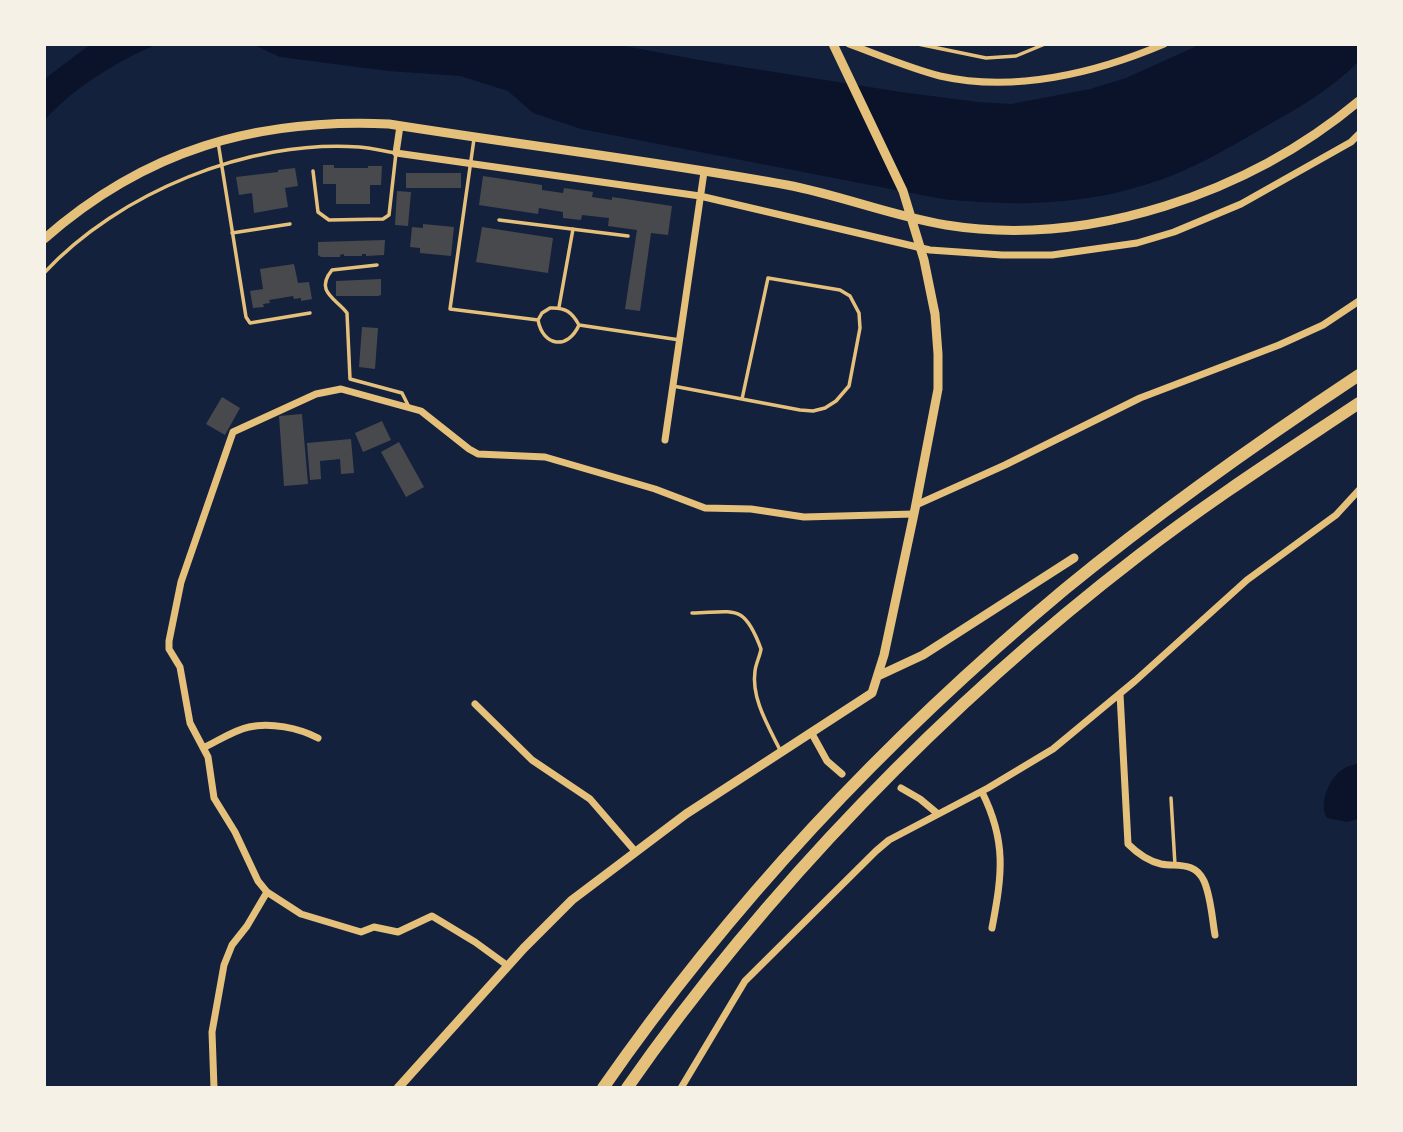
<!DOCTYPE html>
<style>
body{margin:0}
#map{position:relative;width:1403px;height:1132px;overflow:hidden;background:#14213d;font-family:"Exo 2",sans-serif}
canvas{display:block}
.frame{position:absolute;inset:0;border:46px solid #f6f1e7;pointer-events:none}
</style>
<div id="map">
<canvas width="1403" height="1132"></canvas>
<div class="frame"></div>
</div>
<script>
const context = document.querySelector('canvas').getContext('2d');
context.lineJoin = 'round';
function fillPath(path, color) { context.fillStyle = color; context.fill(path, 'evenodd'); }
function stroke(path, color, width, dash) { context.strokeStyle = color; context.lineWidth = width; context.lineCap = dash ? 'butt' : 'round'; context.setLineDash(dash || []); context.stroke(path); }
fillPath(new Path2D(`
 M91,44h67c-39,16 -87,45 -114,77v-42z
 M252,44h362l91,17 196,31 77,10 33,2 79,-15 36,-11 75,-34h158v17c-27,28 -62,48 -96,67 -36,21 -75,44 -115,56 -67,22 -136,22 -206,15l-361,-70 -48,-16 -25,-22 -48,-15 -72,-5 -108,-14z
 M1359,763v56l-12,3 -20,-4c-9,-14 2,-40 16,-49 4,-3 11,-4 16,-6z`), '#0b132b');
fillPath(new Path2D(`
 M323,165h11v3h34v-2h14l-1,19h-11v19h-34v-20h-13z
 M295,168l3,18 -13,2 3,19 -34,6 -2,-20 -13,2 -3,-18 42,-5v-2z
 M406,173h55v15h-55z
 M483,176l59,9v5l21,3 1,-5 29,4 -1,5 20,3v-3l60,9 -4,29 -17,-2 -11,78 -15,-2 12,-79 -29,-4 1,-8 -27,-3 -1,5 -18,-2v-6l-24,-4 -1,6 -59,-9z
 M397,191l14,1 -3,34 -13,-1z
 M423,224l31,3 -3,29 -31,-3v-5l-10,-1 2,-20 11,1z
 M482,227l71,11 -5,35 -72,-11z
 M385,240l-1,15 -18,1v-2h-4v2h-18v-2l-4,1v2h-19l-3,-2v-13z
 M294,264l4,19 11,-1 3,17 -11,2v-3l-7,1 -1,-3 -24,4 1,3 -7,1 1,3 -11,1 -3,-17 13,-2 -3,-20z
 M381,279v16l-3,1h-42v-15z
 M362,327l16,1 -3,41 -16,-2z
 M222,397l18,11 -15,27 -19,-11z
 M302,414l6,70 -24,2 -5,-70z
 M382,421l9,19 -28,12 -8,-19z
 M351,439l3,34 -13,1 -1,-15 -20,2 1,18 -11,1 -3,-37z
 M399,442l25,45 -18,10 -25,-45z`), '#48494c');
stroke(new Path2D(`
 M918,44l68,14 30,-2 29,-12
 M474,139l-24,170 88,11
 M218,142l28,175 4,6 60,-10
 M499,220l129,16
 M232,233l58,-9
 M377,265l-45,5c-18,22 5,29 15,43l3,66 52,14 7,14
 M44,273c74,-80 205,-134 315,-126 12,1 25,4 37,6l-7,62 -6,4 -54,1 -11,-8 -5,-41
 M559,307l14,-78
 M550,308c15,-1 22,4 29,17 -11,25 -36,22 -41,-5l4,-7z
 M579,325l101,15
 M673,386l127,24 13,1 12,-3 11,-7 13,-15 11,-58 -1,-15 -9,-17 -10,-6 -72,-12 -26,121
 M692,613c43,-1 52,-10 69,36 -1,7 -5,14 -6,22 -4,28 14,56 26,81
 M1171,798l4,67`), '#e5c07b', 3.5);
stroke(new Path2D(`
 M849,44c30,11 60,24 91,32 74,17 156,-3 224,-32
 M400,126l-4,27 304,43 230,54 72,5h50l85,-12 37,-11 67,-28 110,-62 8,-8
 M665,440l39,-268
 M916,505l89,-40 135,-67 139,-53 44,-20 36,-24
 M1120,694l8,150c9,9 20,17 33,20 16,3 34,-3 43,17 7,16 8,37 11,54
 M475,704l57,56 58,39 45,52
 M811,732l16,29 15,13
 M203,748c15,-7 31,-18 46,-21 21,-5 50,1 69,11
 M901,788l19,11 18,15
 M982,792c25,50 20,83 10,136
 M267,892l34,22 60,18 13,-5 24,5 34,-16 43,26 33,24
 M214,1088l-2,-56 12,-67 8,-20 15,-19 20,-34 -9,-11 -23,-49 -21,-34 -6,-41 -18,-34 -10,-56 -11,-18v-8l12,-59 52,-150 83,-38 25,-5 80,22 48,38 9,5 67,3 110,32 50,19 46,1 53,8 110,-3
 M681,1088l64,-107 131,-130 13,-11 99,-52 65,-39 82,-68 112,-101 89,-65 23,-25`), '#e5c07b', 7);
stroke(new Path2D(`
 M44,239c101,-89 212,-121 345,-115 132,21 266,37 398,61 53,10 105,31 159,40 143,23 303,-32 413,-124
 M878,676l45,-21 151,-97
 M398,1088l126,-140 48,-48 114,-86 186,-121 12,-38 31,-146 23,-120v-35l-3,-40 -11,-54 -21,-69 -70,-147`), '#e5c07b', 9);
stroke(new Path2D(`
 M603,1088c129,-186 288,-354 462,-499 94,-77 193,-147 294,-214
 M627,1088c138,-198 320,-385 511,-532 71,-55 146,-103 221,-153`), '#e5c07b', 12);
</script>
